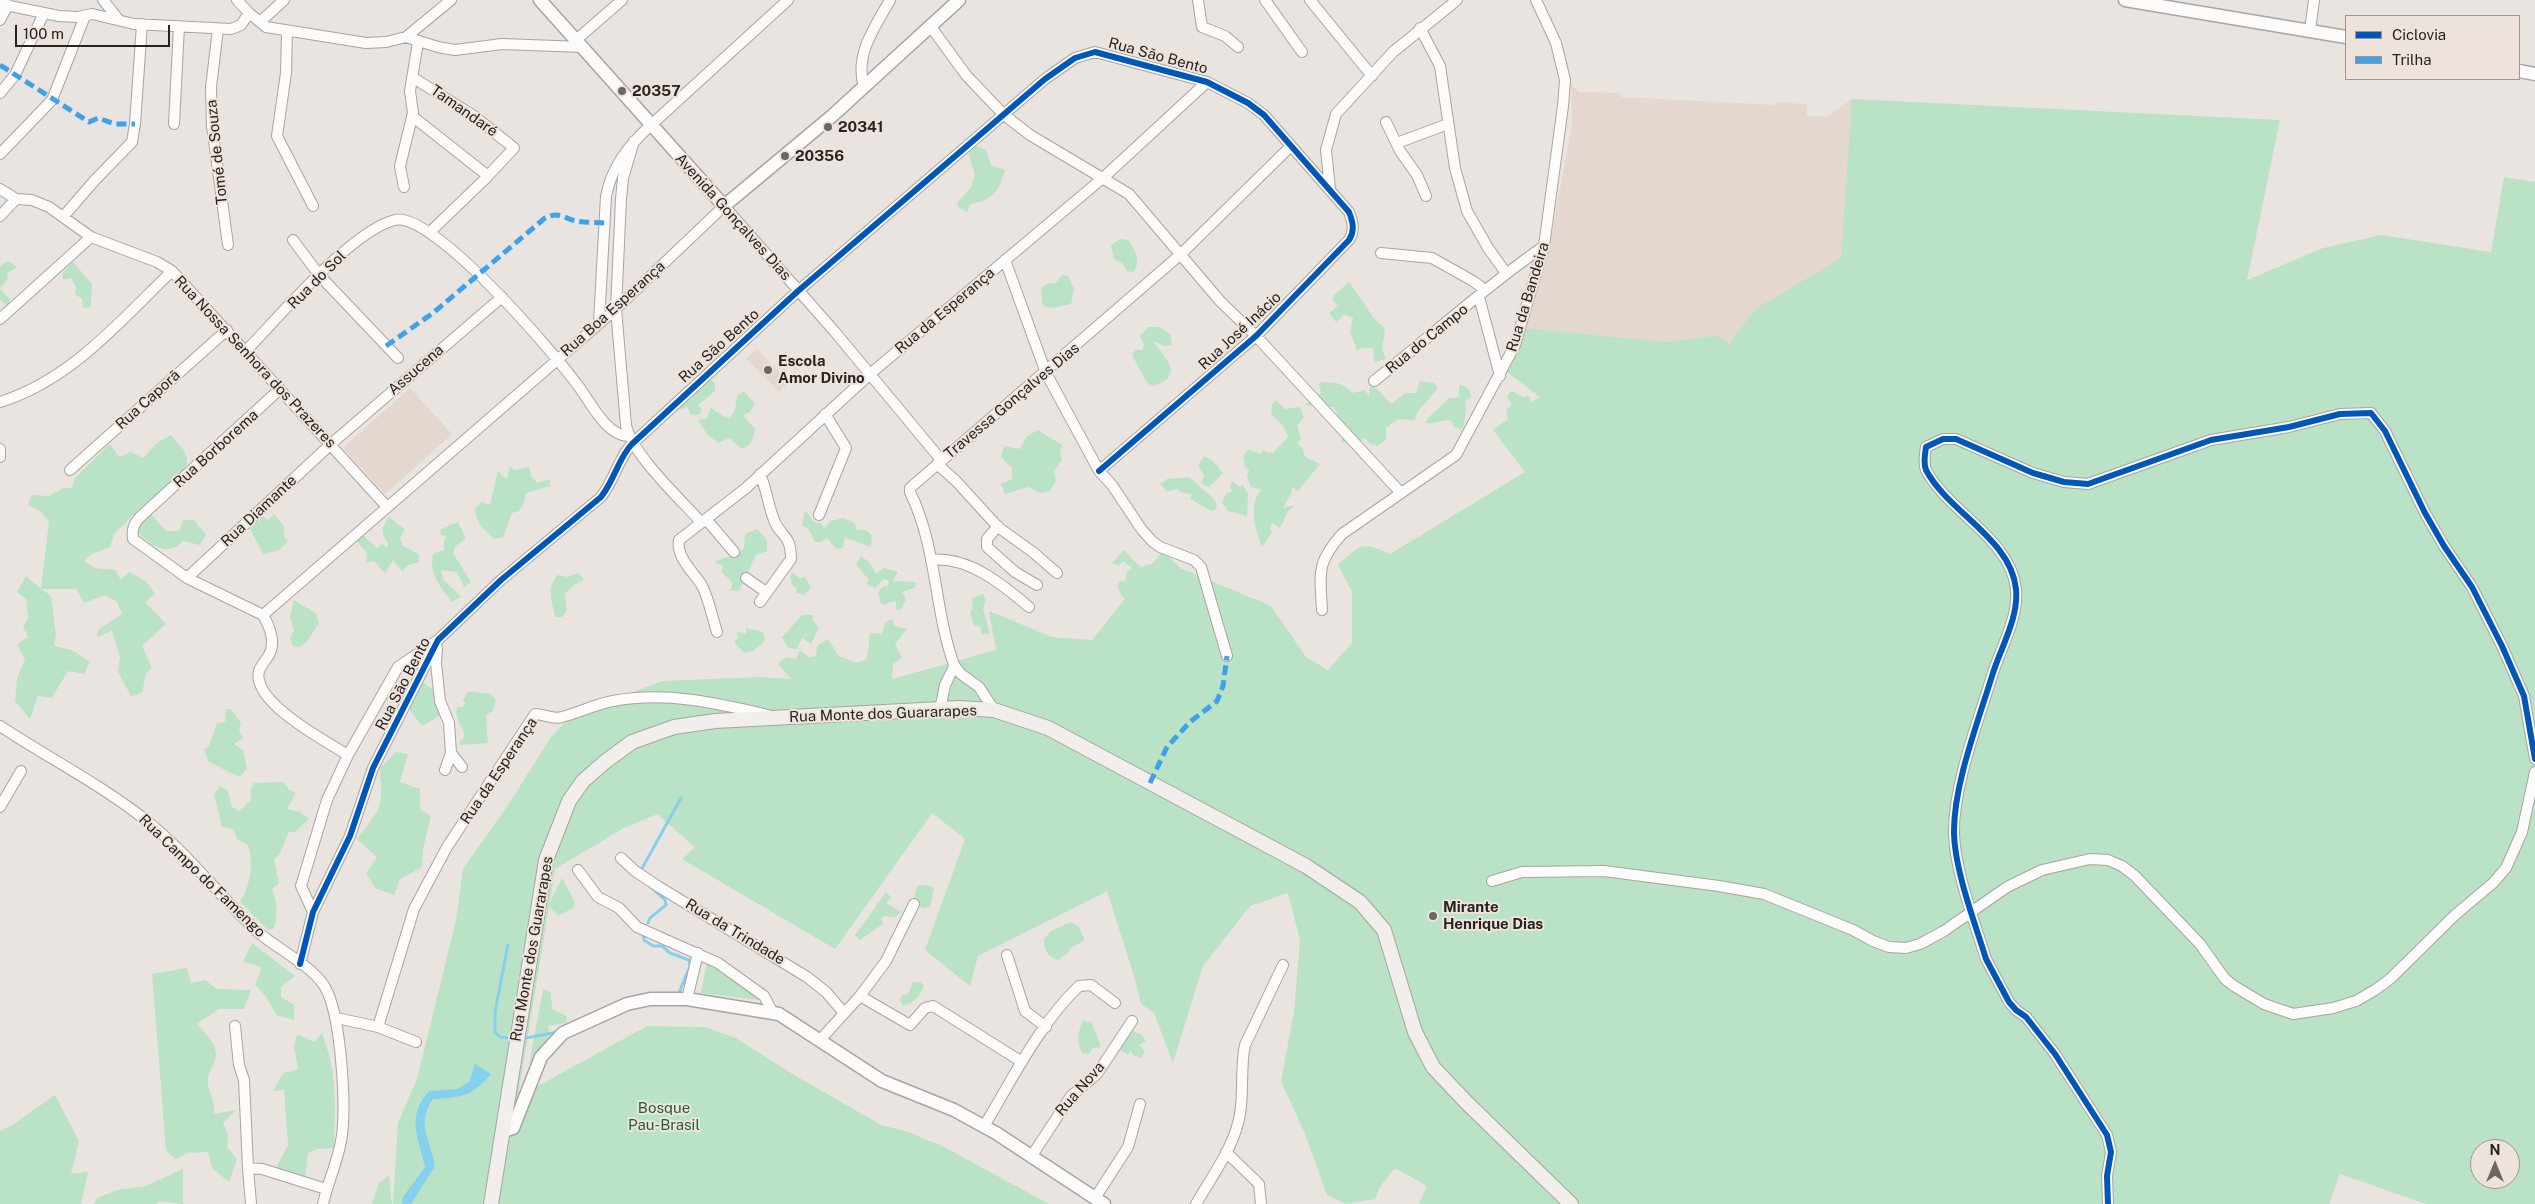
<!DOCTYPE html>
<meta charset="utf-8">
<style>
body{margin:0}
#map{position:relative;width:2535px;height:1204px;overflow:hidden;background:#eae4e0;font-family:"Public Sans",sans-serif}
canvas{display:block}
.legend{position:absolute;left:2345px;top:15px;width:175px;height:65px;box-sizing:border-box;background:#eee3dc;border:1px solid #9e9691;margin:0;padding:6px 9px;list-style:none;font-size:15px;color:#272320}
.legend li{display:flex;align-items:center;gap:10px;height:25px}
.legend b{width:25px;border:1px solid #9e9691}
.north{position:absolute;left:2470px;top:1139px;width:50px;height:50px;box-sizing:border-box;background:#eee3dc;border:1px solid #9e9691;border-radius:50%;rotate:0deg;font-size:14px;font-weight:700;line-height:20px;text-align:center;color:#272320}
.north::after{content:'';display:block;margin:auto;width:18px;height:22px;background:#6b6763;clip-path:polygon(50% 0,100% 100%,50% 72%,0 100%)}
.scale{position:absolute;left:15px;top:25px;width:155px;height:22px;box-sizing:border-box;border:2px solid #272320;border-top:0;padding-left:6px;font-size:15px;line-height:18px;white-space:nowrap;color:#272320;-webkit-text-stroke:4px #eee3dc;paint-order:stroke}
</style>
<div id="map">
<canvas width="2535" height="1204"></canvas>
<ul class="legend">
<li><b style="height:6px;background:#0057b8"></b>Ciclovia</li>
<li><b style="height:6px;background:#3ea2ea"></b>Trilha</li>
</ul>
<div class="north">N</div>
<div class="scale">100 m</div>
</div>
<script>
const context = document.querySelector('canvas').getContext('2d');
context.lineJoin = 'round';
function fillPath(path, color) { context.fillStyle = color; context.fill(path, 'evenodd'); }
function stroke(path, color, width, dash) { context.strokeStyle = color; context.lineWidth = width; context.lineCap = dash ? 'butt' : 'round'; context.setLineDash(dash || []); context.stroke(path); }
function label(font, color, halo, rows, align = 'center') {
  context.font = font + ' "Public Sans",sans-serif'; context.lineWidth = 4; context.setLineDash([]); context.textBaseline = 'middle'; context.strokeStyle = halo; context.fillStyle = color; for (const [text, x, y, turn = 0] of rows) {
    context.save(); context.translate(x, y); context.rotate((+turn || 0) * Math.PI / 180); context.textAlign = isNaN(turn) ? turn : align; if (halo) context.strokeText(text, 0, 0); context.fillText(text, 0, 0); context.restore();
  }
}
fillPath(new Path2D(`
 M1571,84l8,8 41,1 1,4 154,8 1,-3 31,2v12l20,1 25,-18 -5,167 -93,44 -25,34 -12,-9 -50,7 -145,-14 27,-79 23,-124z
 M757,349l32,33 -10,10 -33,-33z
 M410,388l42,46 -67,60 -42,-46z`), '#e3d7cf');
fillPath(new Path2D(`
 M1852,99l428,21 -33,160 76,-32 58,-13 110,17 13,-75 31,5v1022h-109l-86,-30 -11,30h-910l8,-18 -32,-18 -16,20 -4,11 -29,5 -19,-9 -22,-61 -24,-53 13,-69 6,-72 -12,-47 -38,13 -47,60 -30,97 -19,-50 -13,-9 -6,-25 -28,-88 -129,65 -8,30 -45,-36 40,-111 -33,-26 -97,136 -153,-90 13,-12 -38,-33 -33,14 -69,41 -5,33 12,-24 13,24 -2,6 -15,8 -9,-10 -31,191 129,-71 58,1 31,11 55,35 90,52 25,6 38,16 105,57h-656l5,-81 19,-44 39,-159 7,-51 47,-67 41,-65 19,-20 92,-36 99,-4 30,2 -13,-15 8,-7 10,2 4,-9 9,7 7,-1 1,-10 11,-7 11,17 17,7 11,-4 3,-26 12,1 3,-11 7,-4 3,7 12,3 -12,15 7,14 -9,6 -1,15 104,-29 -7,-39 63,26 40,3 33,-41 -4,-4 -4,-9 4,-6 4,2 2,-10 5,-4 -9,-7 -5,5 -6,-3 12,-13 17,18 7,-4 3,1 12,-14 17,17 91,38 35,51 22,13 24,-27v-51l-14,-27c22,-21 24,-24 52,-11l135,-82 -32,-42 15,-11 -2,-9 6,-5 -5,-8 4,-6 12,6 6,-1 3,6 8,-5 -36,-27 18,-42 145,14 51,-7 11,9 25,-34 87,-52zM2480,1149h30v30h-30z
 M977,146l9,4 5,15 14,5c-7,24 -11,28 -36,35l-1,7 -9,-4 -2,-6c9,-7 19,-18 17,-30 -2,-9 -6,-13 -4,-23z
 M1120,239l8,1c8,12 13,19 6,32l-7,-1 -5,-8 -8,-4 -3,-14z
 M8,261l9,6 -10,7 1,5 -8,9 10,12 -3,6 -7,-6v-34z
 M73,262l19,22 -1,23 -8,1 -1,-9 -7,-5 1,-7 -5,-9 -8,2 -1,-7z
 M1062,275l6,1 6,13 -3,15 -20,4 -8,-2 -2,-18 8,-5 6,1z
 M1349,282l24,35 12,12 -3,20 4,10 -12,3 -1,-14h-10l-6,2 -7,-18 3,-14 -8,-4 -9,8 -7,-9 9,-7 -5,-5 1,-6z
 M1148,327h11l11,7 2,11 -7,1 -12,-5c13,18 33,34 0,45l-6,-3 -15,-28 3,-5h7l2,-5 -4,-9z
 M710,379l5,4v8l-17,14 4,4 -2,5 -9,1 -4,-8 -8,3 6,-11 8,-2 1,-4z
 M1420,381l14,2 4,5 -19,22 -5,10 -16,-1 -12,9v11l-8,7 -8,-2 -5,-6 -8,6 -16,-2 7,-18 -7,4 -1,-8 -6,-13 -29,-2 16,-12 -2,-10c13,-2 25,0 34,10l12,-3 4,6 1,-9 6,1 15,16 14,-11h11z
 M1463,385l7,6 1,7 -6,3 1,10 -3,18 -8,-1 -5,-8c-9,0 -16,5 -25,3 8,-13 16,-15 24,-25l10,-1v-11z
 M744,391l11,13 -5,8 -7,3 12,14c-1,9 -4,16 -13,20l-13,-11 -11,5 -11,-9 -9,-14 9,-2 4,-10 12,8 7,2 5,-8 2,-14z
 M1276,400l9,9 15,-2 4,10 -7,9 4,13 -4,4 6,6 2,8 15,7 -22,27 -6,-4 -1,7 -8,14 12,-3 -8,8 -7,15 -8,-5 -2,4 2,6 -10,14c-7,-17 -14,-43 -1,-57l-10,-3 -4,-10 2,-7 -4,-3 -2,-12 6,-6 11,5 4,-5 2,3 7,1 15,-16 -5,-11 -12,-12 1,-9z
 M1038,430l24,15 -2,8 2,7 -8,11 2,10 -6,10 -9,2 -13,-6 -23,7 -4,-10 11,-5v-11l-11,-11 3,-11 16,3 7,-13z
 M171,435l12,14 4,9v6l-10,14 -37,30 -26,26 -4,13 -20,8 -6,6 11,7 20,2 6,10 8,-8 17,9 9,13 -10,8 21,22 -24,22 10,22 -6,5 -4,20 -11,3 -13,-24 2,-15 -8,-26 -15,6 1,-7 24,-16 -5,-12 -12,-7 -21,8 -8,-14h-34l9,7 5,38 -2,12 18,4 18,12 -6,12 -16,-3 -16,27 -14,-2 -8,23 -15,-18 2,-23 8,-18 -8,-16 11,-7 -5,-11 5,-8 -2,-19 -9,-7 9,-16 15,13 8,-68 -10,-11 -11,-5 4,-10 16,1 16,-8h8l3,-10 35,-34 9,13 12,-5 12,6 15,-16z
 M1204,456l9,5 10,12 -14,14 -8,-3 3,-8 -6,-11z
 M510,466l5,4 14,-3 2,9 6,7 13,-4v7l-24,7 -2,10 -5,8 -7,2 -9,24 -9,2 -14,-14 -6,-15 8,-8 8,3 8,-35 5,7 4,1z
 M1189,477l26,23 2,7 -4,5 -23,-13 2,-5 -10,-1 -5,-4 -10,3 -7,-8 7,-5z
 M1232,481l7,6 4,-2 5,9 -1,22 -19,-5 -6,-9 4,-8 6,-3 -2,-4z
 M805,510l9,12 8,1 2,6 6,-8 13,-3 12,5 2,7h9l6,6 -1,11 -26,-9 -2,10 -7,1 -9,-11 -6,4h-6l-7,-14 -6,-2z
 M151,514l15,17h13l4,-11h11l12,15 -6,10 -17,-4c-15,18 -36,3 -48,-12l7,-9z
 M274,514l10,12v10l4,6 -9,8 -16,4 -14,-27 13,-12 6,5z
 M389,517l16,13 -5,8 2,7 16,9 1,8 -10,3 -7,6 -9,-11 -8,13 -11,-12 -8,2 1,-10 -12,-14 7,-5 15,14 5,-4 5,4 1,-5c-7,-10 -7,-16 1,-26z
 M458,522l8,16 -10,8 -3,7 18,29 -7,5 -7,-15 -16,-2 2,9 18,18 -9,5c-12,-16 -23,-27 -19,-48l11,-4v-10l3,-4 -7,-1 1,-6z
 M757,529l10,11v11l-11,4 -17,35 -9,1 3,-8 -12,-11 2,-6 -8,-3 2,-3 19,-5 8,-7 1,-14z
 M861,556l9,7 6,10 8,-5 14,4 -5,9 22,1 1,5 -14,5 4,7 -5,11h-5v-9l-7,1 -3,3 -5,-1 -3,-12 4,-5 7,-2 -1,-5 -4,-1 -9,9 -8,-4 1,-5 -12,-15z
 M792,572l8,6 5,-1 6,11 -7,7 -8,-2 1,-5 -5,-3 -2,-8z
 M579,573l5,7 -11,6 -8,8 2,17 -5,6h-7c-3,-17 -9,-26 2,-42l10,2z
 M983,594l3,6 -3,8 7,26h-9v-7l-7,-2 -4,-13 3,-5 -1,-9z
 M294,600l22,13 3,10c-7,9 -9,18 -19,24l-7,-1 -3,-8 4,-8 -4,-13z
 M802,615h11v5l6,8 -8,16 -9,-6 -5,11 -9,-1 -6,-11z
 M746,628l17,4 2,9 -12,10 -9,2 -10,-11 4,-4 -1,-6 9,2z
 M418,678l14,11 9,26 -19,11 -19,-25v-10z
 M468,691l22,3 6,5 -3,12 -7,4 2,28 -27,2 -2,-3 6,-6c-3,-11 -11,-16 -8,-29h6l2,-4 -2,-3z
 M226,709h5l10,14 -2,7 4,8 -9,6 9,6 4,19 -8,8 -30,-15 -5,-12 5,-4 8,-23 8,-1z
 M396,752l12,2 -8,28 20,7v21l11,6 -8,33 -1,18 -22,12 -6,16 -19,-7 -9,-15 11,-16 -20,-18c25,-33 26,-29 23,-71z
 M284,782l5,8 7,3 -9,16 13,3 9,7 -14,13h-6l-10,23 -5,4 5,24 -7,6c5,12 6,27 2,39l-6,2 -28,-28c10,-15 14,-39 8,-57l-11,-6 -4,-10 -11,-2 -8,-33 6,-8 8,5 4,16 7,4 12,-11 -1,-9 4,-8z
 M927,885l7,2 -4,20 -8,1 -8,-11 3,-11z
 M886,892l5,5 -5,6 16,9 -8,6 -8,-2 -5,2 2,6 -23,16 -5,-5z
 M1071,922l7,4 7,14 -14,8 -4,6 -9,6c-11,-5 -14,-9 -14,-21l7,-8z
 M252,943l43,33 -14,11v10l13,8v15l-18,-5 -9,-17 -12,-14 7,-17 -19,-5z
 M707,962l7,2 53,37 -66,-8z
 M187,968l4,15 14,-3 12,9 34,1 -7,19h-25l-22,15c9,10 23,22 18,37 -3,8 -9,14 -7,23 2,12 7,15 6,30l22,-4 -13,13 5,12 -1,12 10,12 -8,23 -17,-14 -4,-16 -20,1 -13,6 -9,-9 -14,-176z
 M913,982h7l4,4c-5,12 -9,16 -21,20l-3,-6 2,-5 6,-1z
 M543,989l8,3 1,17 15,7 -1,7 -18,3 3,10 -22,29z
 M1083,1020l9,3 9,24 -8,1 -4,6 -7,-1c-6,-13 -4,-20 1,-33z
 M1131,1030l11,5 4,6 -7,4 6,7 -4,6 -8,-3 -2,-4 -3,3 -9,-4z
 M322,1033c16,43 13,70 12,115l-17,1 -9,4 -3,25 -29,-10 12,-23 -4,-55 -11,1 10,-18 15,-4 -4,-22 3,-13 17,8z
 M55,1095l24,46 -8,33 17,-2 -7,32h-81v-73l11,-5z
 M183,1169v35l-25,-3 -1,3h-63l3,-6 20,-8 29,-4z
 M389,1175l3,29h-20l7,-21z`), '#bae2c6');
fillPath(new Path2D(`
 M475,1064l16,10c-20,23 -28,23 -58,25 -17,23 -3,40 2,67l-24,38h-9l1,-7 22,-30c-7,-31 -19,-50 4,-76l28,-2 12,-7z`), '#85d0ed');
stroke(new Path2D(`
 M640,872l41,-74
 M648,923l2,-5 16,-13 -1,-5 -14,-13
 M643,934l1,6 9,6h9l8,7 19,7 1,6 -12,29
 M508,1038l-8,-1 -5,-5v-20l13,-67
 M526,1038l32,-6`), '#85d0ed', 3);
const minor = new Path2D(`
 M103,0l16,20
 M237,0l12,13 17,14 100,16 20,-1 20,-5 45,-37
 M1198,0l4,27 23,9 13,11
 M1265,0l37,52
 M1310,0l62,76
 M0,4l59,12 19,1 14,-3 42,10 97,5 10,-4 8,-12
 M0,20l8,-15
 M260,22l24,-22
 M931,27l35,48 37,39 27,21 99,59 91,107 36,35 144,156
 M1420,28l20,38 15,102 12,43 21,37 18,25
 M218,29l-7,58 1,39 16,119
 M2310,30l4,-30
 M287,31l-1,42 -9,63 36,70
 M406,37l32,10 17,3 47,-6 81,3
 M576,40l46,-40
 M412,77l62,39 40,32 -30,32 -54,52
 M864,87c-10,-32 11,-60 26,-87
 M0,93l15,-18 29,-62
 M412,116l76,60
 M1386,122l14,29 17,24 9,21
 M174,124l5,-98
 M634,141l-11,37 -2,21 -5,110 10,116c5,28 54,74 75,97
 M1397,143l51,-19
 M0,154l52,-54 33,-84
 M404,187l-4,-21 13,-53 -3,-22 8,-49
 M0,189l16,10 16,1 17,7 42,30 66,25 15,9 215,236
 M1330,189l-4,-39 10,-36 57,-62 64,-52
 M0,216l16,-17
 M63,217l32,-37 37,-38 3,-18 7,-100
 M293,240l27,36 78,82
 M1381,253l51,5 41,23 12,9
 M1005,260l41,113 53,98 13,14 30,45 10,11 8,6 34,13 7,7 26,89
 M1479,297l21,79
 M0,319l91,-82
 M599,323l7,-127c6,-30 23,-51 45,-71l137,-125
 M245,352c33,-34 107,-122 150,-132 38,-9 161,135 184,167 12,16 27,48 49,49
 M1374,381c57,-45 111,-94 170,-135
 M0,402c71,-22 120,-81 172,-131
 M0,449v8
 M937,464l19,17 42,46 36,26 23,20
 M70,470l157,-140
 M819,515l27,-67 -21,-34
 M706,519l28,33
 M998,526l-11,13v8l28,25 22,13
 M931,560c37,-4 71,24 98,47
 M187,578l144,-134 171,-147
 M746,578l20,14
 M760,602l31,-43c0,-26 -11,-22 -17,-39 -6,-15 -7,-30 -14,-46
 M1322,610c-2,-37 -6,-47 20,-76l114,-79 59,-110 29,-99 19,-140 2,-26 -9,-37 -20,-43
 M263,615l353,-306 108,-103 111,126 107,129
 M263,615l-76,-37 -54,-39c-1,-9 0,-14 6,-21l141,-129
 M263,615c7,12 13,27 6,40 -3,5 -8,10 -10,16 -8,31 68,71 89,84
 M717,632c-5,-15 -8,-34 -16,-48 -8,-12 -25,-27 -22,-44l67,-52 124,-114 234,-197 103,-95
 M437,648l-1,15 4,38 9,22 2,30 -6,17
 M940,710l5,-25 9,-18
 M994,710l-15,-23 -18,-13 -7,-9c-20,-56 -17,-118 -44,-173v-4l271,-234 110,-108
 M0,726c47,31 98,57 143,92 43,33 75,77 115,114 20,18 60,36 70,61 13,31 18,109 14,142 -3,24 -14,46 -19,69
 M451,753l11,14
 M0,807l21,-36
 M621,858l14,13 24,16 148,90 19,15 18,21
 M578,870l20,27 21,11 18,19 81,36 46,33 8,15
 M1492,881l30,-9 82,-1 115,15 45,8 89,36 20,11 16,6 17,1 14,-4 24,-13 63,-44 35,-17 48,-11 18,1 14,6 13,10 65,68 25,35 9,7 30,18 29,10 40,-6 23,-7 19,-11 15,-11 65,-64 38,-32 13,-15 16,-36 13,-60
 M313,912l-12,-26 26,-86 21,-45 50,-88 40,-27
 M1007,955l18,56 21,16
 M300,964l13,-52 37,-76 23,-68 65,-128 63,-60 100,-83c14,-18 18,-40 31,-53l166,-153 247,-212 30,-21 20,-6 112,30 41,21 16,12 85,97c4,10 6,19 0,28l-93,96 -157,135
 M860,996l50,29 15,-17 8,-2 89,56
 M687,999l11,-46
 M337,1018l41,9 38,15
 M235,1026l4,39 5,15 4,88 14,1 64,20
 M378,1027l36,-118 33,-62 88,-133c9,0 18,6 27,3 17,-4 33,-13 51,-16 52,-10 104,2 155,14
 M820,1040l40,-44 26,-35 28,-57
 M984,1126c28,-46 56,-103 95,-140l12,-1 24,18
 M1226,1152l33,32 2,20
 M1031,1157l40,-61 26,-22 35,-53
 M248,1168l3,36
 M1095,1198l33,-51 12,-43
 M1196,1204c16,-28 39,-58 44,-90 4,-23 0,-46 5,-69l38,-80
 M2108,1204l-1,-28 4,-24 -4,-17 -52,-81 -29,-37 -10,-7 -7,-8 -23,-43c-11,-36 -31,-88 -32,-125 -1,-48 24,-112 38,-158 8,-27 27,-58 24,-87 -5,-50 -68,-77 -90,-119 -3,-7 -1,-16 0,-23l17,-8h13l77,34 31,9 24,2 123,-44 78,-13 51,-13 31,-1 14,18 40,82 19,33 28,41 30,59 22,50 11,63`);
const tertiary = new Path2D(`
 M540,0l184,206 108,-90 127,-116
 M2125,0l221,37
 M2519,71l16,3
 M503,1131l10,-3 28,-71 22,-24 64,-29 23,-5h37l92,15 103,67 72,29 42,23 108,71`);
const secondary = new Path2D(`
 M491,1204l55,-344 23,-59 14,-20 23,-20 26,-19 42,-15 41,-6 244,-13 35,2 54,18 258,138 54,36 24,28 31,102 18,35 33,35 105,102`);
stroke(minor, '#a9a4a1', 12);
stroke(tertiary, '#a9a4a1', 15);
stroke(secondary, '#a9a4a1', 16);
stroke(minor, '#fcfbfa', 10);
stroke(tertiary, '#fcfbfa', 12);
stroke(secondary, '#f1eeec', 14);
stroke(new Path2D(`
 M0,65l89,57 9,-4 17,6h20
 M386,346l47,-33 112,-95c12,-6 16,-2 27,2 10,3 22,2 33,3
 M1150,783l17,-36 23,-25 27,-21 6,-15 4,-30`), '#3ea2ea', 5, [10, 5]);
stroke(new Path2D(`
 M300,964l13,-52 37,-76 23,-68 65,-128 63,-60 100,-83c14,-18 18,-40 31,-53l166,-153 247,-212 30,-21 20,-6 112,30 41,21 16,12 85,97c4,10 6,19 0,28l-93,96 -157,135
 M2108,1204l-1,-28 4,-24 -4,-17 -52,-81 -29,-37 -10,-7 -7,-8 -23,-43c-11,-36 -31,-88 -32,-125 -1,-48 24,-112 38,-158 8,-27 27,-58 24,-87 -5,-50 -68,-77 -90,-119 -3,-7 -1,-16 0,-23l17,-8h13l77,34 31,9 24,2 123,-44 78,-13 51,-13 31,-1 14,18 40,82 19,33 28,41 30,59 22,50 11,63`), '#0057b8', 6);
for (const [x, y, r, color] of [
 [622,91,5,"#6b6763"],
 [828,127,5,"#6b6763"],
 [785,156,5,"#6b6763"],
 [768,370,5,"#6b6763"],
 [1433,916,5,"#6b6763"]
]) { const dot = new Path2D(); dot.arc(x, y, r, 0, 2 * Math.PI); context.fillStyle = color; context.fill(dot); stroke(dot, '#eee3dc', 2); }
label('15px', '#272320', '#eee3dc', [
 ["Rua São Bento",1158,56,15],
 ["Tamandaré",464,111,35],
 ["Tomé de Souza",217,152,-96],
 ["Avenida Gonçalves Dias",733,217,48],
 ["Rua do Sol",317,280,-45],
 ["Rua da Bandeira",1528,297,-73],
 ["Rua Boa Esperança",613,309,-42],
 ["Rua da Esperança",945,311,-40],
 ["Rua José Inácio",1240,331,-43],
 ["Rua do Campo",1427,339,-39],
 ["Rua São Bento",719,346,-42],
 ["Rua Nossa Senhora dos Prazeres",255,362,47],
 ["Assucena",416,370,-41],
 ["Rua Caporã",148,400,-42],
 ["Travessa Gonçalves Dias",1012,401,-40],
 ["Rua Borborema",216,449,-42],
 ["Rua Diamante",259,511,-43],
 ["Rua São Bento",403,684,-63],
 ["Rua Monte dos Guararapes",883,714,-2],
 ["Rua da Esperança",499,771,-56],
 ["Rua Campo do Famengo",202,876,44],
 ["Rua da Trindade",735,932,31],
 ["Rua Monte dos Guararapes",532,949,-80],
 ["Rua Nova",1080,1089,-49]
]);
label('bold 15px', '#272320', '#eee3dc', [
 ["20357",632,91],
 ["20341",838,127],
 ["20356",795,156],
 ["Escola",778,361],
 ["Amor Divino",778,378],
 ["Mirante",1443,907],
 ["Henrique Dias",1443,924]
], 'left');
label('15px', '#1f603d', '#eee3dc', [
 ["Bosque",664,1108],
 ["Pau-Brasil",664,1125]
]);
</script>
